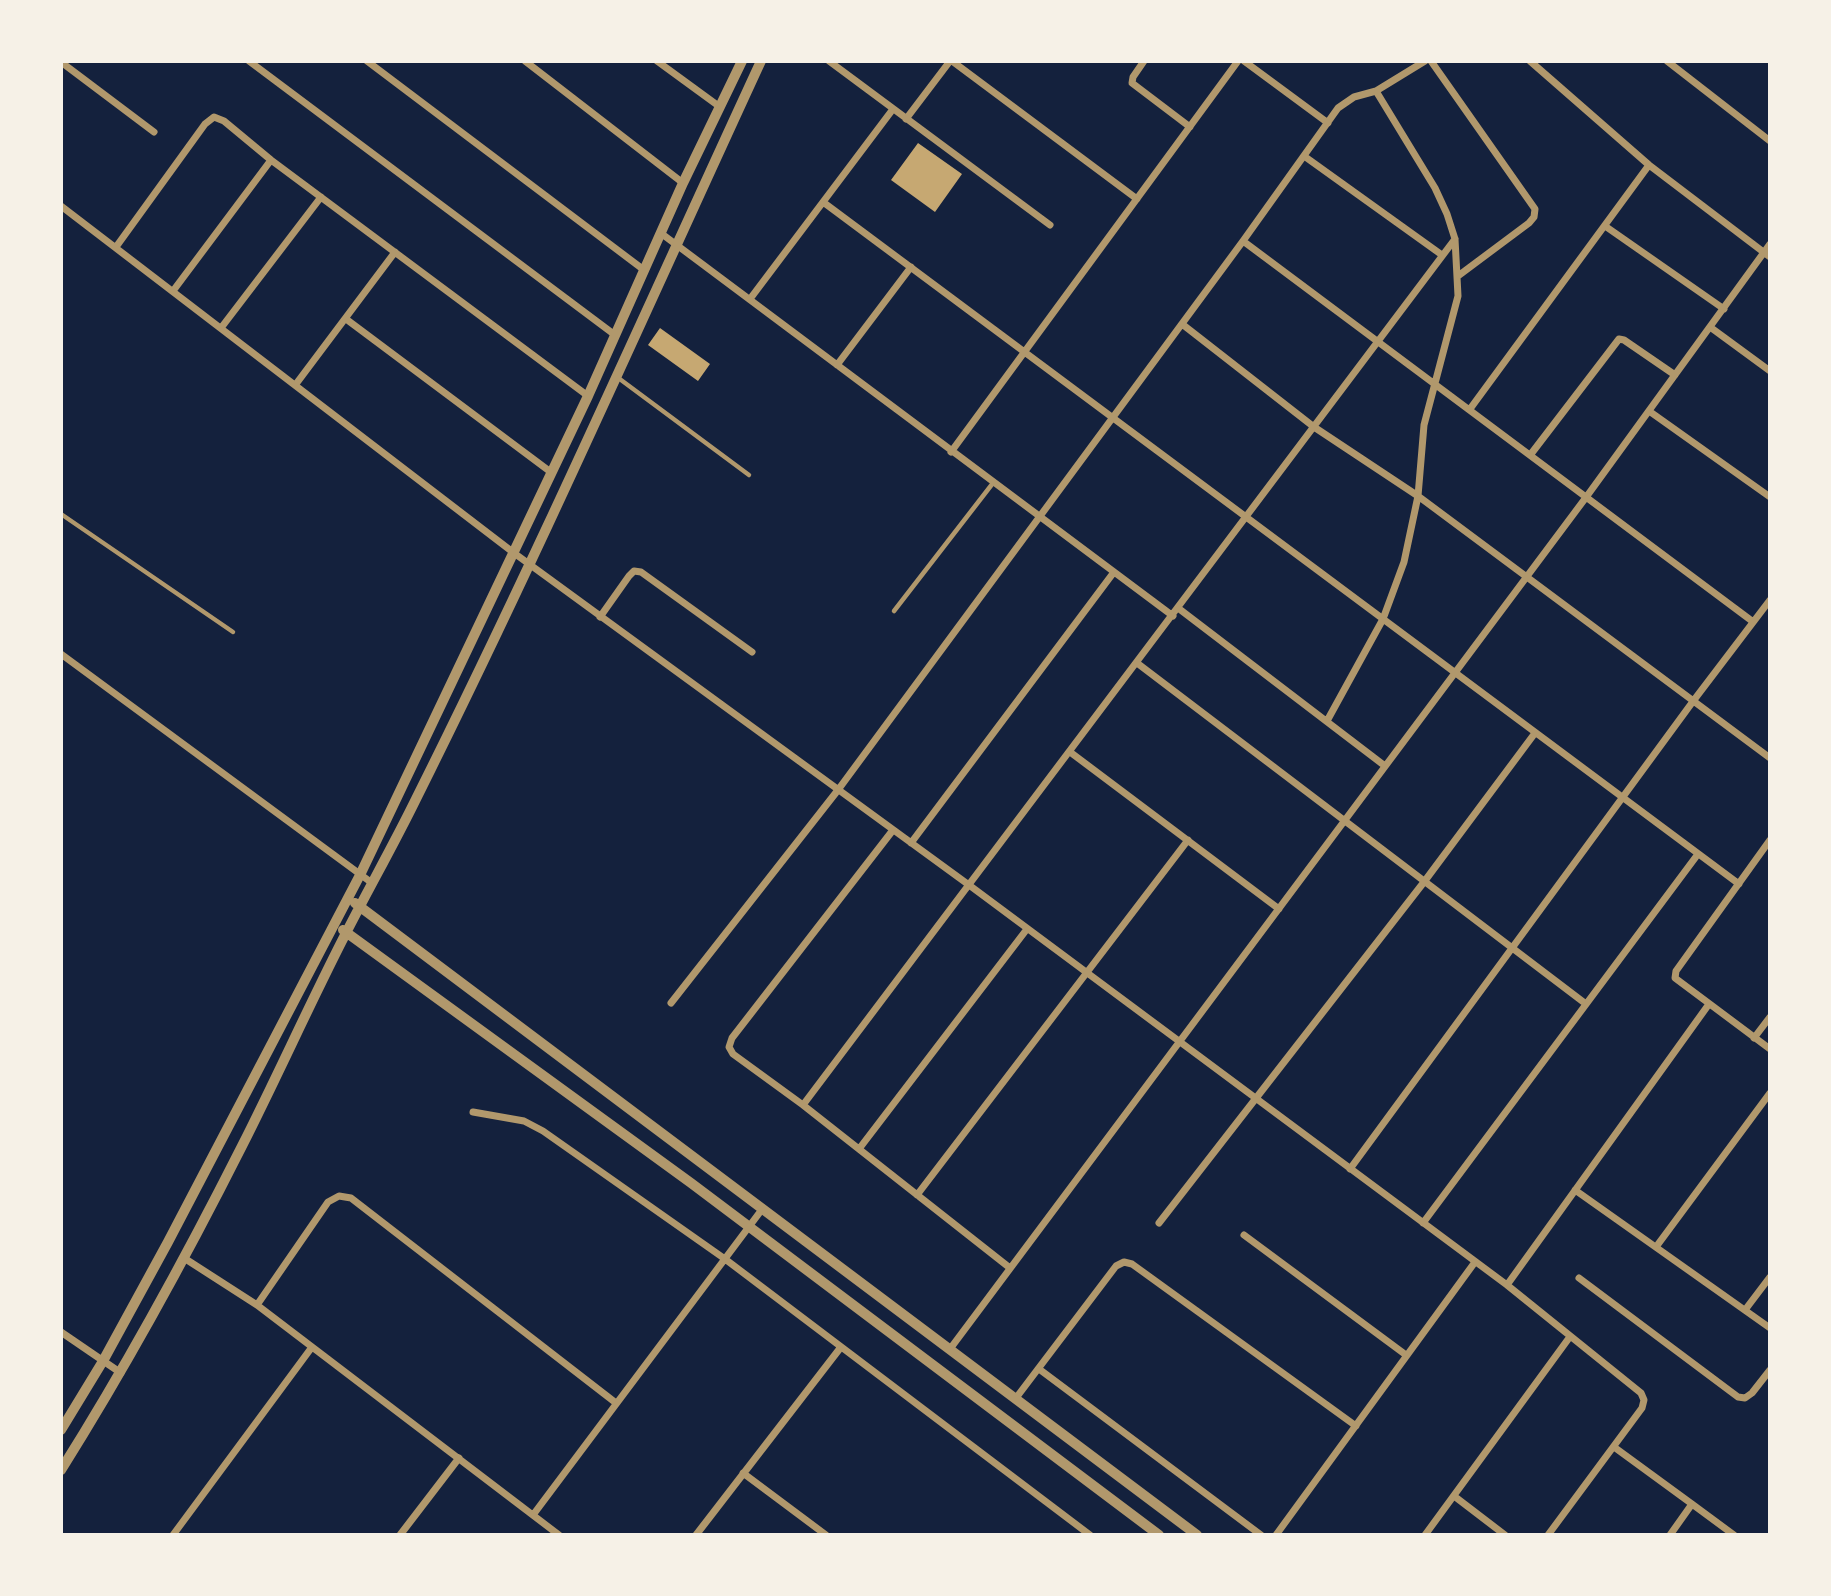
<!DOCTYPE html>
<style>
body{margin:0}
#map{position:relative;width:1831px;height:1596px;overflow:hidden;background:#14213d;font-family:Raleway,sans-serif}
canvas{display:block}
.frame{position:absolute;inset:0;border:63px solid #f6f1e7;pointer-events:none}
</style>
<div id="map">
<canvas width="1831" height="1596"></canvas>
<div class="frame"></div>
</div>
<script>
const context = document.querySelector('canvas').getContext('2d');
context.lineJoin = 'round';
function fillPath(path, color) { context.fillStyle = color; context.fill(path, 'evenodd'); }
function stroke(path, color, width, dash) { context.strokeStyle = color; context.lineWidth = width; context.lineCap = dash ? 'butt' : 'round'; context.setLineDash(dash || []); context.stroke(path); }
fillPath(new Path2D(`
 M918,143l44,31 -27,38 -44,-32z
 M660,328l50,36 -12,17 -50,-36z`), '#c6a872');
stroke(new Path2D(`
 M617,377l132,98
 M61,514l172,118
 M894,611l99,-128`), '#b1986c', 4.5);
stroke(new Path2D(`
 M249,61l366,274
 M367,61l277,209
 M525,61l158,122
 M657,61l63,46
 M829,61l221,164
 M952,61l185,138
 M1144,61l-11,16 -1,6 58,44
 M1244,61l84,62
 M1431,61l104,148 -1,8 -5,6 -71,53
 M1530,61l119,104 121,92
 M1667,61l103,80
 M61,62l93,70
 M906,119l44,-58
 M1304,156l138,99
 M823,202l916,682
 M61,206l453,347 455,332 538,400 134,108 3,7 -2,8 -94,127
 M1605,226l119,83
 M662,234l511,382
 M1243,241l509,380
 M116,247l89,-123 9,-7 10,4 47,39 317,236
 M173,291l98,-131
 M750,299l143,-190
 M346,319l206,154
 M1182,324l132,103 104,69 352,262
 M1710,327l60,44
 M221,328l100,-131
 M837,365l74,-98
 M296,384l99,-132
 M1470,409l179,-244
 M1649,411l121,86
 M951,452l287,-391
 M1531,454l88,-115 5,1 51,35
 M1178,608l207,158
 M600,617l29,-41 5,-5 7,1 111,80
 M61,654l311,229
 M1137,663l449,341
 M1327,721l56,-102 21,-57 14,-66 6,-71 34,-129 -3,-57 -8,-25 -12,-26 -59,-97
 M1070,752l209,157
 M893,830l-161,208 -3,9 4,7 70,51 207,163
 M1770,840l-94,131 -1,7 95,71
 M911,843l203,-271
 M671,1003l167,-213 405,-549 95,-133 16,-11 22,-6 49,-30
 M1754,1038l16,-21
 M803,1105l652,-866
 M473,1112l51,9 19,10 182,128 365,276
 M859,1149l168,-220
 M1350,1169l344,-469 76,-100
 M1575,1190l195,138
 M917,1195l271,-355
 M1159,1223l265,-341 111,-149
 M1423,1223l275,-369
 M1244,1235l162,120
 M1656,1247l114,-154
 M184,1258l73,47 302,230
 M1579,1278l159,119 7,1 7,-5 18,-23
 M1507,1285l202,-281
 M257,1305l71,-103 11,-6 12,2 265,205
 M1745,1310l25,-33
 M61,1332l60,41
 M950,1349l637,-853 183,-252
 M1039,1369l222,166
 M1016,1398l100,-132 8,-4 8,2 224,162
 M1614,1447l78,57
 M743,1473l83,62
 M1454,1496l51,39
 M533,1515l230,-307
 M173,1535l139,-188
 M400,1535l59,-77
 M696,1535l145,-188
 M1276,1535l199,-273
 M1425,1535l144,-197
 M1670,1535l22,-31 42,31`), '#b1986c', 7);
stroke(new Path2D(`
 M355,903l842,632
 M343,930l348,253 468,352
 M61,1430l42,-69 65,-119 192,-367 228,-479 95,-213 59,-122
 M61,1470c66,-105 125,-213 181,-324 36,-71 68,-143 104,-213 23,-45 48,-89 70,-134 121,-242 231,-491 345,-738`), '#b1986c', 10);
</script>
